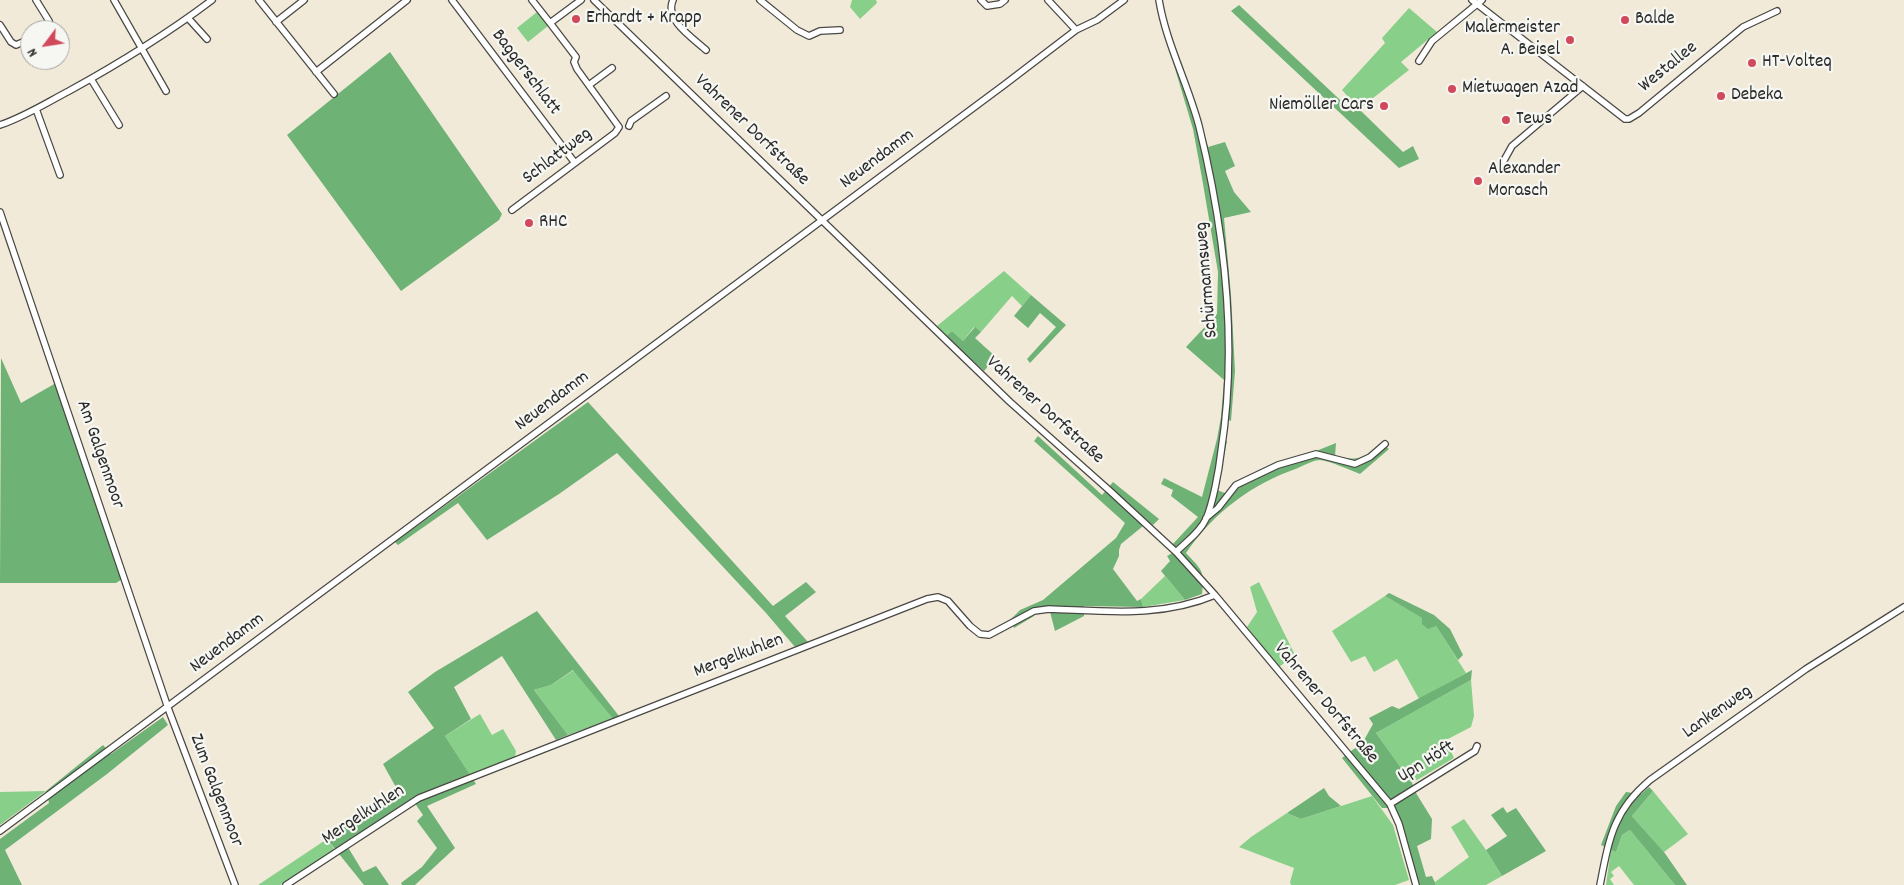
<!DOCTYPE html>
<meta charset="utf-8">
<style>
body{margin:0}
#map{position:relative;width:1904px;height:885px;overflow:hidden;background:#f2ead8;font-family:Dekko,sans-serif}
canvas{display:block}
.north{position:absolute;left:20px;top:20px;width:50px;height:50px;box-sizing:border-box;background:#f6f6f2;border:1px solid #a5a5a2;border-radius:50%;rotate:239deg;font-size:14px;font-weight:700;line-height:20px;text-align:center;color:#2b2b2b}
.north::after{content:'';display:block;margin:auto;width:18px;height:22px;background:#d1495b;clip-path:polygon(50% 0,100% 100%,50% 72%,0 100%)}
</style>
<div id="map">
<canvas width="1904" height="885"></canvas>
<div class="north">N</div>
</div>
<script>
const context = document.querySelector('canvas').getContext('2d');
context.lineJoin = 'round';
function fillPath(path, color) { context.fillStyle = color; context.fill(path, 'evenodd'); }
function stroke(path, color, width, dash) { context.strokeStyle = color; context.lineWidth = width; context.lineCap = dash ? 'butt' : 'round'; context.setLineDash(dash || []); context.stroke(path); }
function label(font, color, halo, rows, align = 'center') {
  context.font = font + ' Dekko,sans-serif'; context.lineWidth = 4.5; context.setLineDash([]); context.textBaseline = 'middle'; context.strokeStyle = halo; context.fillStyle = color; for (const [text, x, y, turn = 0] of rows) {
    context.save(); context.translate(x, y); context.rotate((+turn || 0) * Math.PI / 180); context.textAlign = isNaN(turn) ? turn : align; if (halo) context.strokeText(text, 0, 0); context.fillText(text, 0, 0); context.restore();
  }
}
fillPath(new Path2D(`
 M852,0h24l1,3 -17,16 -10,-12z
 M1409,8l28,24 -36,30 8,8 -50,39 -17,-19 43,-47 -3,-5z
 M537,12l11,14 -20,16 -11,-14z
 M1004,271l27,24 -9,11 -10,-10 -31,36 -7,-5 -11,14 -11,-10 -6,5 -9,-10z
 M1165,576l20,24 -42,7 -2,-8z
 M1259,582l36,73 -16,12 -32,-40 10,-15 -7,-25z
 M1385,596l51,30 30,47 -47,26 -22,-40 -23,13 -9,-16 -14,6 -19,-31z
 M574,670l39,49 -45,16 -34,-45 17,-5z
 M1471,680l3,36 -3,11 -25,13 8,18 -42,25 -36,-50z
 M480,714l12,21 11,-6 13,22 -1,6 -45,18 -25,-39z
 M46,791l-46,34v-33z
 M1653,791l35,43 -24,18 -32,-36z
 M1372,796l21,29 16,55 -14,5h-104l-1,-3 4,-14 -55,-21 12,-10 36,-24 14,6z
 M1464,819l22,31 16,26 -16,9h-50l-1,-3 34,-25 -18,-30z
 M1630,830l45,55h-41l-15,-19 -8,6 3,4 -4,3 4,6h-8l5,-36 5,3 6,-17z
 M327,839l8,11 -55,35h-22z`), '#88cf89');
fillPath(new Path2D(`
 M1239,5l114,107 6,-3 44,43 10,-6 6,13 -20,9 -168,-157z
 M390,52l112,162 -3,6 -98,71 -114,-156z
 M1181,61l27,86 17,-5 10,24 -10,5 9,21 17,20 -27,6 7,77 4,76 -4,50 -5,-2 -4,21 5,1 -10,49 13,5c20,-22 53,-30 81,-37l5,-7 20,-8 -1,13c23,5 29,3 47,-12l7,5 -29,25c-10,-4 -30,-13 -40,-14 -6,0 -16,5 -22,8 -46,16 -84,44 -112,85 16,17 19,18 16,41l-17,6 -24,-29 9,-10 -3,-5 7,-4 -2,-7 26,-28 -27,-21 2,-6 -12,-6 3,-6 38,19 15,-58 4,-22 3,-37 -38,-33 31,-33 1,-42 -16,-94 -9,-49 -20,-67z
 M1031,295l35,30 -36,38 -3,-4 29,-32 -16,-14 -12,15 -14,-12z
 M975,327l6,5 -6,6 21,19 -12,14 -38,-35 6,-5 11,10z
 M1,358l20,45 35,-20 68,195 -8,5h-116z
 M588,402l185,204 33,-24 10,10 -31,24 23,26 -13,5 -29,-34 -149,-160 -58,41 -72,46 -29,-37 -60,42 -3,-3z
 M1038,436l64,59 11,-13 46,37 -6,6 -5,-3 -27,22 -2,6v6l-6,13 24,32 4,-2 2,8 -59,-1v10l-29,15 -6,-23 -12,2 -3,6 -20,12 -3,-9 9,-9 23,-10 73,-62 9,-15 -91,-82z
 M1389,593l45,22 16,14 13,26 -5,5 -22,-34 -8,3 -6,-5v-6l-37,-22z
 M537,611l82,105 -6,3 -40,-49 -22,15 -17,5 34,45 -12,5 -54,-84 -48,31 17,32 -26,17 31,48 -49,22 28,42 -40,37h-13l-1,-2 21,-16 15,-19 -20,-27 6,-6 -11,-16 -66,45 17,28 13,-6 13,19h-25l-37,-46 71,-48 -15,-27 51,-36 -26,-36 27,-20z
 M1472,670l-1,10 -95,53 36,50 4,10 16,26 -1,20 -14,7 9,31 6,-1 4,9h-16l-26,-77h-12l-40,-50 21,-16 10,-18 -4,-6 23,-12 7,3z
 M163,717l5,8 -61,49 -102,76 17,35h-22v-46l49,-36 -3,-12 57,-46 8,9z
 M1649,787l4,4 -21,25 32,36 23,33h-12l-45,-55 -8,5 -6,17 -15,-7 15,-39 10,-14 15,2z
 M1324,788l5,8 12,10 -40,13 -14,-6z
 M1503,807l4,6 9,-5 30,43 -44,25 -16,-26 21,-14 -16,-21z`), '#6eb275');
const street = new Path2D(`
 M36,0l13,21 1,4 -4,5
 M114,0l52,91
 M259,0l75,94
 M452,0l123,163
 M532,0l18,23
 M594,0l416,402 100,89 66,61 39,43 175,209 9,20 17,61
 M673,0c-9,20 20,38 33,50
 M760,0l37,30 12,6 11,-5 20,-1
 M981,0l6,6 13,-2 5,-4
 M1048,0l28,30
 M1159,0c7,43 29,84 40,126 26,106 39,218 22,326 -2,18 -8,51 -15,67 -6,13 -20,23 -30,33
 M1472,0l153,119h4l10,-6 104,-86 34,-16
 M188,18l19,21
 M276,22l28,-22
 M0,25l11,17 5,3 14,-6
 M1419,61l13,-20 50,-41
 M316,72l91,-72
 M91,79l28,46
 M589,85l23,-17
 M36,109l24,66
 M0,125c24,-8 46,-22 69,-34 49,-27 98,-57 143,-91
 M629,126l2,-5 35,-25
 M1502,164l10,-18 71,-60
 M512,210l103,-77 4,-6 -42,-58 -3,-7 2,-5 -26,-34 31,-23
 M0,212l168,496 67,177
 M1206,518l12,-10 18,-23 42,-20 38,-11 39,10 15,-7 15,-13
 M1390,804l85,-53 2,-5
 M0,831l1004,-746 72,-55 21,-10 27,-20
 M286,885l133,-87 508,-199 11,-2 10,4 22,25 10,8 9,1 45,-24 15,-2c57,2 111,9 166,-14
 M1600,885c9,-46 13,-74 50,-105l156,-111 98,-62`);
stroke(street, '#494845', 8);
stroke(street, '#fff', 5.5);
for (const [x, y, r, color] of [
 [576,19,5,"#d1495b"],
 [1625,20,5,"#d1495b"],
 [1570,40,5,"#d1495b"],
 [1752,63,5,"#d1495b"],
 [1452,89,5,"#d1495b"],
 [1721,96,5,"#d1495b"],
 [1384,106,5,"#d1495b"],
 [1506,120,5,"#d1495b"],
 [1478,181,5,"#d1495b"],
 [529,223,5,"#d1495b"]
]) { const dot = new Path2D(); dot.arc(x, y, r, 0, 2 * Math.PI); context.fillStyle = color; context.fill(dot); stroke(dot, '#f6f6f2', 2); }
label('19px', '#2b2b2b', '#f6f6f2', [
 ["Erhardt + Krapp",586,19],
 ["Balde",1635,20],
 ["Malermeister",1560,29,"right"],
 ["A. Beisel",1560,51,"right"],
 ["HT-Volteq",1762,63],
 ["Mietwagen Azad",1462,89],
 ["Debeka",1731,96],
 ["Niemöller Cars",1374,106,"right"],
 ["Tews",1516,120],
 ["Alexander",1488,170],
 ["Morasch",1488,192],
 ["RHC",539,223]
], 'left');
label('19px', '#2b2b2b', '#f6f6f2', [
 ["Westallee",1669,68,-39],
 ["Baggerschlatt",525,73,53],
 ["Vahrener Dorfstraße",751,131,44],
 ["Schlattweg",558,157,-37],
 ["Neuendamm",878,160,-37],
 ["Schürmannsweg",1208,280,-95],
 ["Neuendamm",553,402,-37],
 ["Vahrener Dorfstraße",1044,411,42],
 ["Am Galgenmoor",99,455,71],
 ["Neuendamm",228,644,-37],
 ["Mergelkuhlen",739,657,-21],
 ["Vahrener Dorfstraße",1325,704,50],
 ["Lankenweg",1718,713,-35],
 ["Upn Höft",1427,763,-32],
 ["Zum Galgenmoor",215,791,69],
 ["Mergelkuhlen",364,816,-33]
]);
</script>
